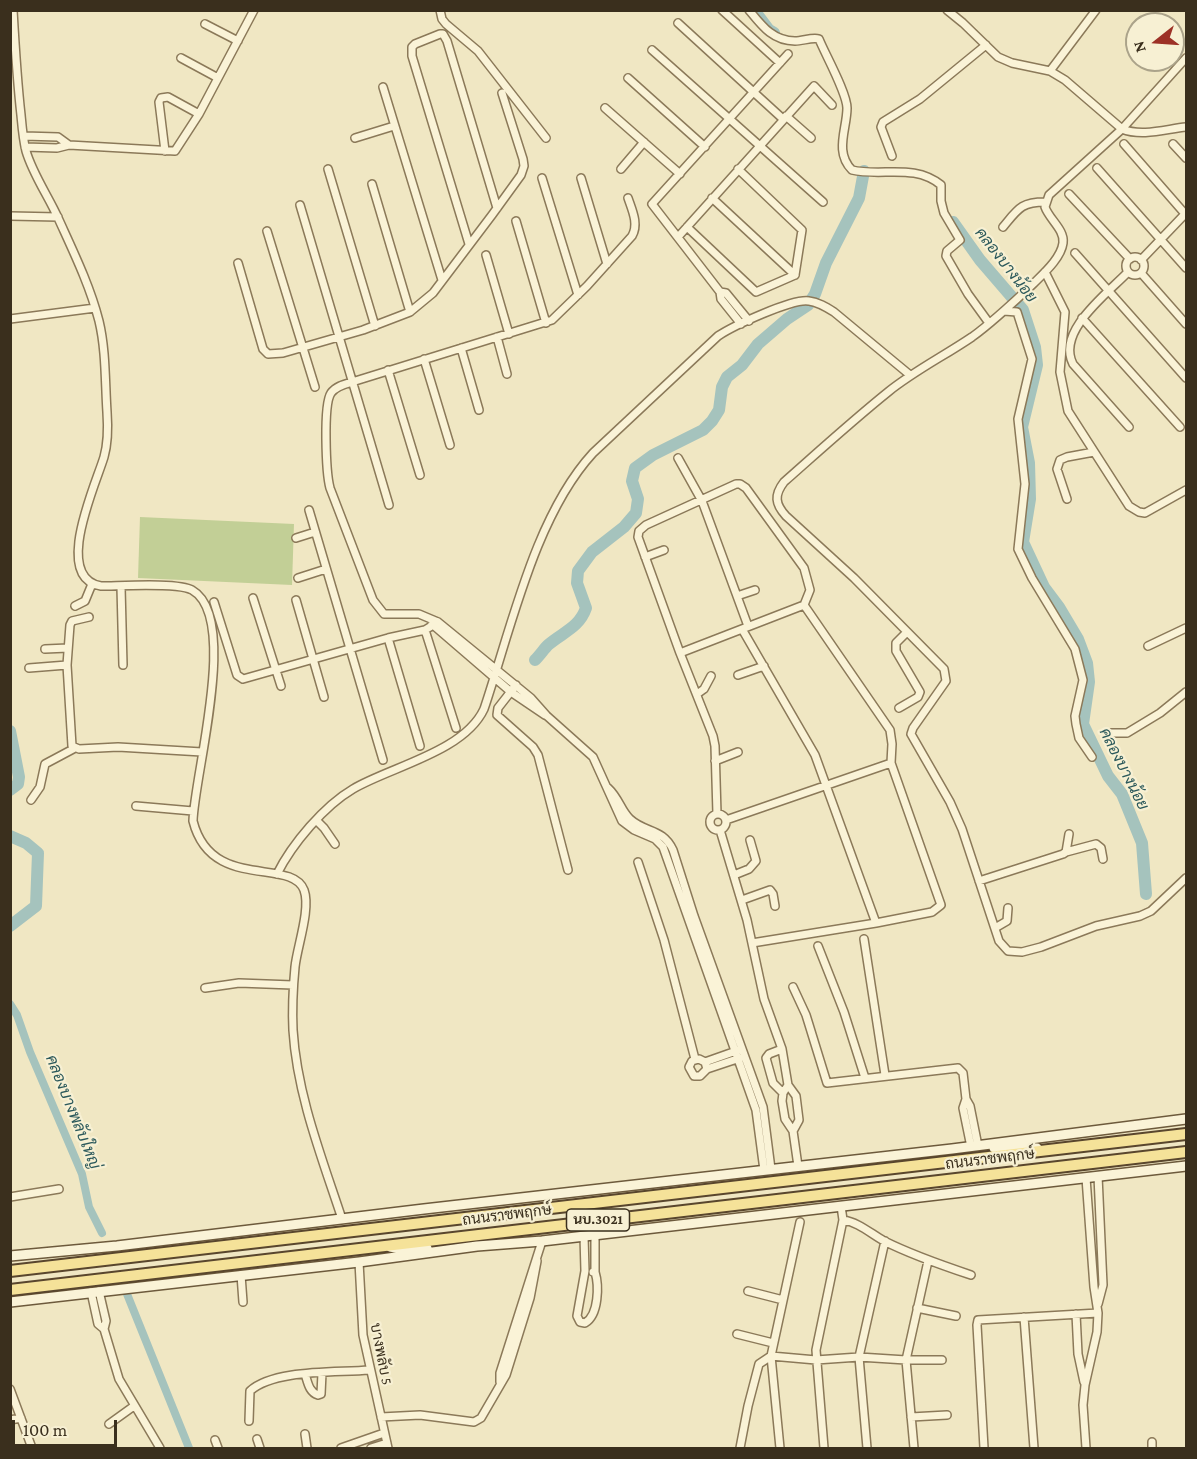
<!DOCTYPE html>
<meta charset="utf-8">
<style>
body{margin:0}
#map{position:relative;width:1197px;height:1459px;overflow:hidden;background:#f0e7c3;font-family:"Crimson Pro",serif}
canvas{display:block}
.frame{position:absolute;inset:0;border:12px solid #3a2f1d;pointer-events:none}
.north{position:absolute;left:1125px;top:12px;width:60px;height:60px;box-sizing:border-box;background:#f7f0d3;border:2px solid #aba38a;border-radius:50%;rotate:253deg;font-size:16px;font-weight:700;line-height:24px;text-align:center;color:#3a2f1d}
.north::after{content:'';display:block;margin:auto;width:21px;height:27px;background:#9d3126;clip-path:polygon(50% 0,100% 100%,50% 72%,0 100%)}
.scale{position:absolute;left:12px;top:1420px;width:105px;height:27px;box-sizing:border-box;border:3px solid #3a2f1d;border-top:0;padding-left:8px;font-size:18px;line-height:21px;white-space:nowrap;color:#3a2f1d;-webkit-text-stroke:4px #f7f0d3;paint-order:stroke}
</style>
<div id="map">
<canvas width="1197" height="1459"></canvas>
<div class="frame"></div>
<div class="north">N</div>
<div class="scale">100 m</div>
</div>
<script>
const context = document.querySelector('canvas').getContext('2d');
context.lineJoin = 'round';
function fillPath(path, color) { context.fillStyle = color; context.fill(path, 'evenodd'); }
function stroke(path, color, width, dash) { context.strokeStyle = color; context.lineWidth = width; context.lineCap = dash ? 'butt' : 'round'; context.setLineDash(dash || []); context.stroke(path); }
function label(font, color, halo, rows, align = 'center') {
  context.font = font + ' "Crimson Pro",Sarabun,serif'; context.lineWidth = 4.5; context.setLineDash([]); context.textBaseline = 'middle'; context.strokeStyle = halo; context.fillStyle = color; for (const [text, x, y, turn = 0] of rows) {
    context.save(); context.translate(x, y); context.rotate((+turn || 0) * Math.PI / 180); context.textAlign = isNaN(turn) ? turn : align; if (halo) context.strokeText(text, 0, 0); context.fillText(text, 0, 0); context.restore();
  }
}
fillPath(new Path2D(`
 M140,517l154,7 -2,61 -154,-7z`), '#c2cf96');
stroke(new Path2D(`
 M10,1004l7,11 13,37 52,122 7,33 13,26
 M127,1294l62,154`), '#a5c3bd', 8);
stroke(new Path2D(`
 M754,10l15,20 5,3
 M953,222l27,38 43,50 12,37 2,18 -15,62 7,36 1,36 -7,43 21,45 15,20 19,32 9,24 2,19 -6,42 25,52 14,18 20,49 4,51
 M535,660c5,-5 9,-11 13,-15 15,-13 31,-17 38,-37l-9,-25 1,-12 14,-19 32,-25 12,-14 2,-14 -6,-18 3,-13 18,-13 50,-25 9,-9 7,-11 3,-23 5,-10 15,-12 16,-21 29,-25 21,-14 7,-11 11,-31 33,-65 5,-27
 M10,731l9,46 -1,7 -8,6
 M10,836l16,7 12,10 -2,53 -26,20`), '#a5c3bd', 12);
const minor = new Path2D(`
 M13,10c2,35 4,70 8,105 1,11 2,24 5,36 7,24 23,46 33,69 15,33 31,66 40,101 7,29 6,61 8,91 1,14 1,31 -3,45 -8,27 -52,121 -3,129 18,0 78,-4 91,4 48,27 2,185 1,231 18,71 98,36 111,69 7,19 -7,57 -9,77 -2,21 -3,42 -2,63 4,65 29,128 49,189
 M440,10l2,9 4,5 32,27 68,87
 M722,10l58,53
 M749,10c13,16 24,31 46,31 8,0 17,-4 24,-2 6,15 28,54 28,69 0,21 -13,44 5,62 30,7 62,-7 89,15v16l3,12 16,27 -13,11 -1,5 22,38 21,29
 M947,10l16,13 35,34 14,6 38,8 15,9 57,49c20,8 44,0 64,-2
 M678,23l105,96
 M205,24l33,17
 M652,50l171,152
 M181,58l37,20
 M1186,58l-64,71 -73,66 -4,12c4,12 20,23 18,36 -2,15 -19,30 -29,40 -20,19 -40,38 -62,54 -28,19 -58,34 -84,55 -36,29 -70,60 -104,90 -10,13 -9,22 2,34l68,62 90,91 2,12 -33,47 -2,6 39,68 12,27 37,112 9,10 14,1 19,-5 55,-21 44,-10 11,-5 35,-33
 M1050,71l46,-61
 M628,78l77,69
 M383,87l59,193
 M605,108l75,66
 M786,116l25,22
 M24,136l34,1 11,8
 M355,138l39,-12
 M1124,144l62,71
 M1173,144l13,14
 M25,147l32,1 12,-3 106,6 24,-37 55,-104
 M165,151l-6,-49 2,-4 7,-1 31,17
 M892,156l-11,-29 2,-5 37,-23 66,-54
 M1097,168l89,100
 M328,169l47,157
 M621,169l23,-27
 M542,178l36,117
 M581,178l26,86
 M372,184l38,128
 M1069,194l61,65
 M628,198c4,12 11,26 4,38l-45,50 -35,34 -200,62c-7,2 -16,4 -21,11 -8,12 -5,80 -1,95l43,112 11,14h35l19,8 93,76 16,18 46,41 29,64 12,9 21,9 8,8 93,263 8,60
 M712,198l83,77
 M300,205l89,300
 M10,216l48,1
 M516,221l30,102
 M687,227l69,65 39,-17 7,-45 -64,-61
 M1003,227c15,-18 18,-25 42,-25
 M267,231l48,156
 M678,237l136,-151 18,19
 M469,244l-57,-188v-9l3,-3 25,-10h3l4,7 50,167
 M1075,253l111,125
 M486,255l23,79
 M1126 266a9 9 0 1 1 18 0a9 9 0 1 1-18 0Z
 M1141,260l45,-47
 M238,263l25,86 5,5 15,-1 80,-23 47,-18 23,-19 59,-78 29,-40 3,-9 -1,-7 -21,-66
 M1045,272l20,40 -5,60 8,39 61,95 10,6 6,1 41,-23
 M1128,272c-20,21 -72,59 -55,92l56,63
 M1141,273l45,51
 M720,292l-68,-88 136,-150
 M1004,311l13,1 15,47 -14,60 7,65 -7,65 14,29 43,71 8,31 -8,36 1,8 3,14 13,19
 M1082,318l98,109
 M10,319l85,-11
 M741,324l-20,-25 -1,-7 6,1 23,28
 M497,337l10,37
 M461,348l18,62
 M424,359l26,86
 M388,370l32,105
 M678,458l24,43 46,125
 M1067,499l-10,-30 3,-9 7,-3 27,-5
 M309,510l74,250
 M296,538l19,-6
 M645,557l19,-7
 M298,578l28,-9
 M121,587l2,78
 M737,596l18,-6
 M253,598l28,88
 M296,600l28,97
 M214,602l23,73 6,4 145,-41 37,-8 13,-8
 M75,606l10,-5 7,-17
 M89,617l-17,4 -2,4 -3,40 5,81 7,3 39,-2 84,5
 M432,624l79,68 34,23
 M742,629l73,126 61,168
 M425,630l31,98
 M388,638l32,108
 M1148,646l38,-18
 M45,649l23,-1
 M680,653l124,-48
 M29,668l38,-3
 M738,675l26,-9
 M516,685l-18,23 -1,7 36,32 5,8 30,115
 M697,694l7,-5 7,-13
 M899,708l19,-11 2,-5 -24,-41v-8l11,-11
 M1109,733h18l33,-20 26,-21
 M715,761l23,-9
 M608,788c11,10 13,23 22,31 15,14 33,9 43,31l21,66 69,191 8,62
 M31,800l9,-13 5,-23 30,-16
 M136,806l57,5
 M710 822a8 8 0 1 1 16 0a8 8 0 1 1-16 0Z
 M717,814l-2,-68 -2,-10 -33,-83 -42,-116 1,-6 7,-6 90,-41h4l6,4 58,80 6,22 -6,15 86,125 2,14 -1,19 50,142 -9,7 -56,11 -124,20
 M726,820l165,-57
 M317,821l7,7 11,16
 M720,830l27,90 17,79 18,50 6,36 8,11 3,24 -6,11
 M1066,852l30,-8 5,4 2,11
 M638,862l26,78 31,119
 M277,874c15,-30 47,-68 76,-85 37,-22 111,-37 131,-80 27,-80 51,-193 109,-256l125,-117c15,-10 75,-38 91,-35 9,1 17,6 25,11l76,63
 M734,875l15,-6 7,-8 -6,-21
 M979,881l84,-27 3,-2 3,-18
 M742,900l28,-10 3,4 2,12
 M995,928l12,-7 1,-13
 M864,939l21,136
 M818,946l26,66 21,66
 M793,987l13,28 21,68 131,-15 5,5 3,26
 M205,988l34,-5 54,2
 M782,1049l-13,5 -3,4 7,25 10,10
 M705,1062l34,-12
 M707,1069l-2,-7 -6,-3 -7,2 -3,6 5,9h6l7,-7 33,-11
 M788,1085l-5,8 -1,8 3,18 8,12 5,35
 M971,1147l-8,-39 3,-9 4,7 8,40
 M1086,1178l8,109 4,26 -1,19 -12,53 -2,20 3,43
 M10,1197l49,-8
 M843,1220c15,2 27,13 41,21 28,14 57,24 87,34
 M584,1236l1,35 -8,45 3,6 5,1c14,-8 14,-38 10,-51
 M359,1262l4,73 25,113
 M593,1272h2v-38
 M241,1275l2,27
 M99,1291l7,30 -2,8
 M748,1291l35,9
 M91,1292l7,32 6,5 15,50 41,69
 M1098,1304l5,-19 -5,-109
 M917,1308l39,8
 M1076,1314l2,40 6,28
 M1024,1317l10,131
 M737,1334l36,9
 M305,1374c3,9 4,18 13,21l3,-1 1,-21
 M500,1382v-9l42,-132
 M10,1389l22,59
 M381,1417l39,-2 54,7 7,-4 25,-43 24,-77 7,-37
 M911,1417l36,-2
 M10,1420l11,-2
 M249,1421l1,-30c24,-22 87,-18 119,-21
 M109,1424l25,-18
 M305,1434l2,14
 M257,1439l3,9
 M215,1440l3,8
 M1152,1442v6
 M341,1448l43,-15
 M371,1448l16,-5
 M740,1448l8,-42 11,-42 12,-8 45,4 43,-3 47,3h36
 M780,1448l-9,-92 29,-134
 M824,1448l-8,-98 27,-130 -2,-14
 M867,1448l-8,-91 26,-116
 M914,1448l-8,-88 22,-99
 M984,1448l-7,-123 1,-5 120,-7`);
const secondary = new Path2D(`
 M994,1148h43
 M390,1247l11,2 26,-1
 M10,1256l107,-10 307,-37 528,-60 234,-30
 M10,1302l349,-40 118,-16 65,-5 644,-75`);
const primary = new Path2D(`
 M10,1271l1176,-137
 M10,1290l1176,-138`);
stroke(minor, '#8b7959', 10);
stroke(secondary, '#6d5a3c', 12);
stroke(primary, '#59462d', 14);
stroke(minor, '#faf3d7', 7);
stroke(secondary, '#faf3d7', 9);
stroke(primary, '#f5e299', 10);
for (const [x, y, w] of [
 [598,1220,63]
]) { const box = new Path2D(); box.roundRect(x - w / 2, y - 11, w, 22, 4.5); context.fillStyle = '#f7f0d3'; context.fill(box); stroke(box, '#3a2f1d', 1.5); }
label('bold 14px', '#3a2f1d', null, [
 ["นบ.3021",598,1220]
]);
label('15px', '#3a2f1d', '#f7f0d3', [
 ["ถนนราชพฤกษ์",990,1159,-7],
 ["ถนนราชพฤกษ์",507,1215,-7],
 ["บางพลับ 5",381,1354,79]
]);
label('italic 16px', '#2c595b', '#f7f0d3', [
 ["คลองบางน้อย",1006,265,52],
 ["คลองบางน้อย",1124,769,63],
 ["คลองบางพลับใหญ่",73,1112,68]
]);
</script>
